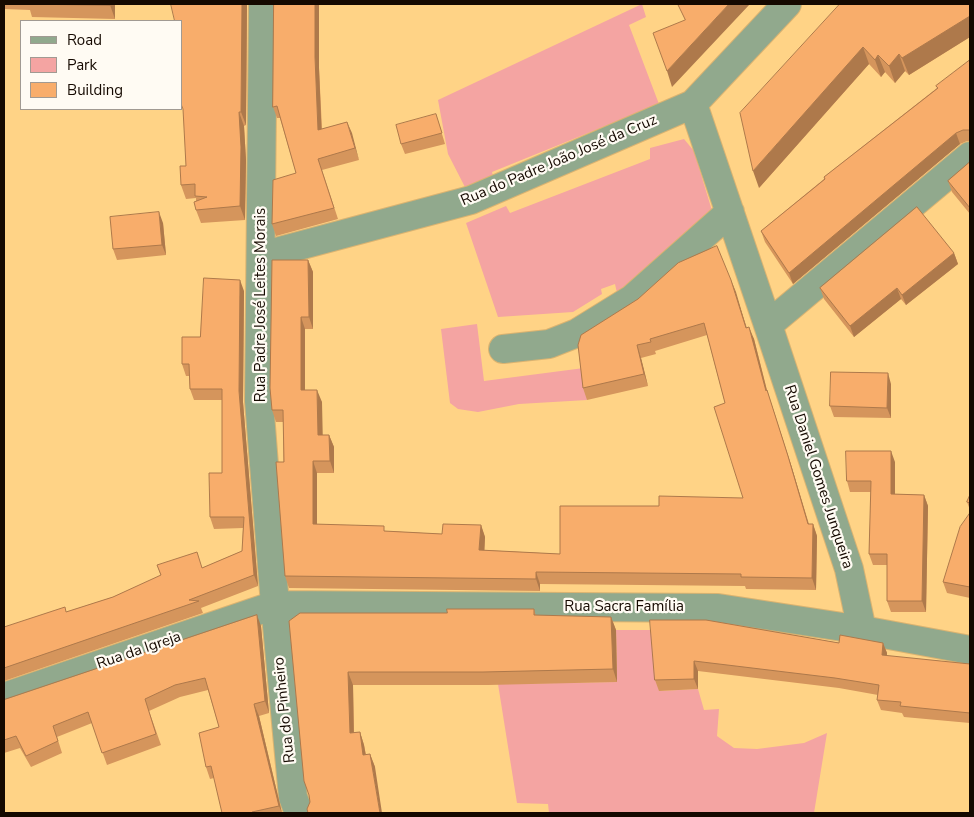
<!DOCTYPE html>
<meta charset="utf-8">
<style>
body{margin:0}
#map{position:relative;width:974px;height:817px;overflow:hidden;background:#ffd386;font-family:"Nunito Sans",sans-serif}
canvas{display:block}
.frame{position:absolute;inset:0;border:5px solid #150900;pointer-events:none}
.legend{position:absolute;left:20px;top:20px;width:162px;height:90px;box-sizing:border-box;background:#fffbf3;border:1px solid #a19a92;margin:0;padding:6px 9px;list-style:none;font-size:15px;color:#150900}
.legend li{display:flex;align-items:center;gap:10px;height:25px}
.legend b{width:25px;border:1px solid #a19a92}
</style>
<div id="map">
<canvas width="974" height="817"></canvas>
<div class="frame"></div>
<ul class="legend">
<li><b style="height:6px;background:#91a98d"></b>Road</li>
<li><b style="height:14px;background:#f4a4a2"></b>Park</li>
<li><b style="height:14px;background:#f8ad6b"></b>Building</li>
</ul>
</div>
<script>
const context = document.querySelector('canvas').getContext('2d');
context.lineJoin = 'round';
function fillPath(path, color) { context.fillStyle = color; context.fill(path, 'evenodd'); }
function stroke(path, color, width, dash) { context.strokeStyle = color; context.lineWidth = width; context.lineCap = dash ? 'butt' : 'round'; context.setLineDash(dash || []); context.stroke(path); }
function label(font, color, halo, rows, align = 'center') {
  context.font = font + ' "Nunito Sans",sans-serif'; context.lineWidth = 4.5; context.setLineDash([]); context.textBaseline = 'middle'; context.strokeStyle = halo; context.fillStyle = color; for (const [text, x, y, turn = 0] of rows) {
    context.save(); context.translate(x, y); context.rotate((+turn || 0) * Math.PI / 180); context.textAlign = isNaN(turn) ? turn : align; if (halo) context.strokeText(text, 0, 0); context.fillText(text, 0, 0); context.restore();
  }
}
fillPath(new Path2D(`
 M642,4l4,13 -17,8 33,87 -27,2 -143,58 2,8 -27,11 -19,-37 -10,-54z
 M684,139l10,12 19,63 -88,77 -8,2 -2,-9 -14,5 1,5 -29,18 -75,5 -32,-94 40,-17 4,7 140,-54v-11z
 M477,324l7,57 100,-13 3,32 -68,4 -41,8 -20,-3 -8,-6 -9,-74z
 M616,630h38l5,61 39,-2 6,21 15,-1 -2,27 17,12 23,1 47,-6 23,-10 -13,80h-265l-1,-9 -31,-1 -19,-119 119,-2z`), '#f4a4a2');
const minor = new Path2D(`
 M263,4l-4,397 16,204 18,192 6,16
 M693,104l75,221 81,244 13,61
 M261,256l210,-56 222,-96 94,-100
 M768,325l202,-169
 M503,349l46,-5 28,-11 55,-34 98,-87
 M4,697l271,-92 443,3 144,22 108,20`);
stroke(minor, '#dab371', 30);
stroke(minor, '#91a98d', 28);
fillPath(new Path2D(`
 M4,4h111v15l-83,-2 -2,-7 -26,-1z
 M247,4l-1,121 -2,1 2,34 -1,60 -44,3 -5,-13v-12l-10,1 -5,-14 5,-19 -5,-145z
 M274,4h45v64l3,61 25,-7 12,38 -37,10 16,49 -62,17 -4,-12 24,-51 -16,-55h-3l-4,-11z
 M840,4h130v33l-61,38 -4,-4 -10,12 -10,-11 -4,5 -12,-13 -110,124z
 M970,60v81h-3l-7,3 -167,140 -28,-42 -4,-11 63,-52v-2l113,-89 -1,-2z
 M436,114l9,30 -40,10 -4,-10z
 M970,162v52l-18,-22 -4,-11z
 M163,223l3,32 -49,5 -4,-11z
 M954,253l4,11 -52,41 -5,-6 -47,38 -30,-38 -4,-11z
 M308,260l5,12v57h-8v61l17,12v33h7l5,12v26h-17v51l69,7 56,3 39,-9 4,12 -1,13 76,4 99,-48 84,-8 -18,-95 -18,-68 -52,16 1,3 -15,4 7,28 -61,14 -4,-12 -5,-43 153,-65 16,48 7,11 13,51 25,78 17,56h4l4,12 -1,54 -70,-1 -1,-3 -205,-2v7l-251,-3 -4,-12 -2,-154h-7l-4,-12z
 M244,291l-1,111 15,184 -57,22 2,5 -199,68v-54l62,-15 47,-15 48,-21 -4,-11 45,3 40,-17 1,-23 -29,1 -4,-12 12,-44v-73h-28l-4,-11 -1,-13h-3l-4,-12 18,-27z
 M891,384v34l-57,-1 -4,-11z
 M895,462v32l29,1 4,11 -2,106h-35l-4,-11v-36h-14l-4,-11 2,-62h-21l-3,-11z
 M970,495v15l-3,-8z
 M970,513v85l-23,-5 -4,-11z
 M534,609l2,7 75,1 5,13 1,52 -129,3h-135l1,48 6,-1 4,13 2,10 4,-1 5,13 -65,35 -21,-181 158,-8z
 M706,620l133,23h44l4,10v3l83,8v59l-66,-6 -2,-4 -21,-3 -4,-10 1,-5 -39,-7 -141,-17v18l-39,2 -4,-11z
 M261,626l8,87 -10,3 23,97h-60l-8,-35 -4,1 -4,-12 13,-40 -11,-37 -28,7 -31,14 12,34 -54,20 -15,-42 -35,14 5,16 -31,14 -11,-19 -16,5v-53z`), '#d5955c');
fillPath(new Path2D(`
 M110,4h5v15l-5,-14z
 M242,4h5l-1,121 -5,-13z
 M315,4h4v64l3,74 -4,-12 -3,-73z
 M729,4h21l-78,83 -5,-16z
 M970,16v21l-61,38 -7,-17z
 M863,47l6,17 -110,124 -6,-17z
 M899,54l6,17 -10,12 -6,-17z
 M878,55l7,17 -4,5 -6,-17z
 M239,112l5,14 2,34 -1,60 -5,-14z
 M347,122l5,11 7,27 -4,-12z
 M956,133l4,11 -167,140 -4,-11z
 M159,212l4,11 3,32 -4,-10z
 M954,253l4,11 -52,41 -4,-10z
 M308,260l5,12v57l-4,-12z
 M240,280l4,11 -1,111 15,184 -4,-11 -15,-184z
 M731,280l5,12 14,48 -4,-12z
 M897,288l4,11 -47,38 -4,-11z
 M301,317l4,12v73l-4,-12z
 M749,327l5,12 16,64 -4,-12z
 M637,345l4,13 7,28 -4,-12z
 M888,373l3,11v34l-4,-10z
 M317,390l5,12 1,45 -5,-12z
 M767,390l25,78 20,68 -4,-12z
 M329,435l5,12v26l-4,-12z
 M891,451l4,11v43l-4,-11z
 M313,461l4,12v63l-4,-12z
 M924,495l4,11 -2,106 -4,-11z
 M813,524l4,12 -1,54 -4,-12z
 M481,525l4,12 -1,25 -5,-12z
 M536,572l4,12v7l-4,-12z
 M257,615l4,11 8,87 -4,-12z
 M611,617l5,13 1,52 -4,-13z
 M883,643l4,10 -1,13 -4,-11z
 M694,661l4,10v18l-4,-10z
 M348,672l5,13 1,61 -4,-13z
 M254,704l5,12 23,97 -3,-7z
 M360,732l4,13 4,23 -5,-13z
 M370,754l5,13 7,46h-2z`), '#ae794b');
const building = new Path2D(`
 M27,4h83v1z
 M171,4h71l-1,108h-2l2,35 -1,59 -44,4 -2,-8 13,-5 -12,-1v-12l-14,1 -1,-19h6l-3,-57 -2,-5v-83h-6z
 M274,4h41v53l3,73 29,-8 8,26 -37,11 16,49 -62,16 1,-44 23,-7 -19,-67 -4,1z
 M678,4h51l-62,67 -14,-38 32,-13z
 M840,4h130v12l-68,42 -3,-4 -10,12 -11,-11 -3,5 -12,-13 -110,124 -13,-58z
 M970,60v70h-7l-7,3 -167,140 -28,-42 64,-52 -1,-2 114,-89 -2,-2z
 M436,114l6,19 -41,11 -5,-19z
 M970,162v46l-22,-27z
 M917,207l37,46 -52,42 -5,-7 -47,38 -30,-38z
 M159,212l3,33 -49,4 -3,-32z
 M717,246l14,34 15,48 3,-1 17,64 1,-1 21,66 20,68h5l-1,54 -71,-1v-3l-205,-2v7l-251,-3 -9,-114h8l-1,-52h-11l-2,-22 2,-128h36l1,57h-8v73h16l1,45h11l1,26h-17v63l71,2v5l58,3 1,-10 38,1 -2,25 81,4v-48h99v-10l84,2 -29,-91 11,-4 -21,-80 -54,16 1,3 -14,3 7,29 -61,14 -5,-43 3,-10 57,-36 40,-36z
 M204,278l36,2 -1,111 15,184 -65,25 10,1 -195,67v-41l61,-20 1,5 47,-15 48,-22 -4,-10 40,-13 5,16 40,-17 2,-34h-34l-1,-44h13v-84h-32l-1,-25h-7v-27h18z
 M831,372l57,1 -1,35 -57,-2z
 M846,451h45v43l33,1 -2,106h-35v-47h-18l2,-73h-24z
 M970,495v8l-3,-1z
 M970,513v74l-27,-5 17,-55z
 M447,609h87v6l77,2 2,52 -130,3h-135l2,61 10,-1 3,23 7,-1 10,59h-72l-1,-4 3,-7 -1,-7 -5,-14 -15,-160 11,-8h147z
 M257,615l8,86 -11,3 25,102 -27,6v1h-30l-11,-47 -5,1 -7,-34 20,-6 -14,-49 -30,7 -30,14 11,35 -54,19 -14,-41 -35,14 5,15 -32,15 -10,-20 -12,4v-40z
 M650,620h56l133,23 1,-8 43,8 -1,12 88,9v49l-70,-7 1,-4 -24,-2 2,-15 -44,-7 -141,-17v18l-39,1z`);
fillPath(building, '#f8ad6b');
stroke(building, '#ae794b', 1);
label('15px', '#150900', '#fffbf3', [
 ["Rua do Padre João José da Cruz",559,161,-23],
 ["Rua Padre José Leites Morais",261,305,-90],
 ["Rua Daniel Gomes Junqueira",818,477,72],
 ["Rua Sacra Família",624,607],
 ["Rua da Igreja",139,651,-19],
 ["Rua do Pinheiro",285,710,-96]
]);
</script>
